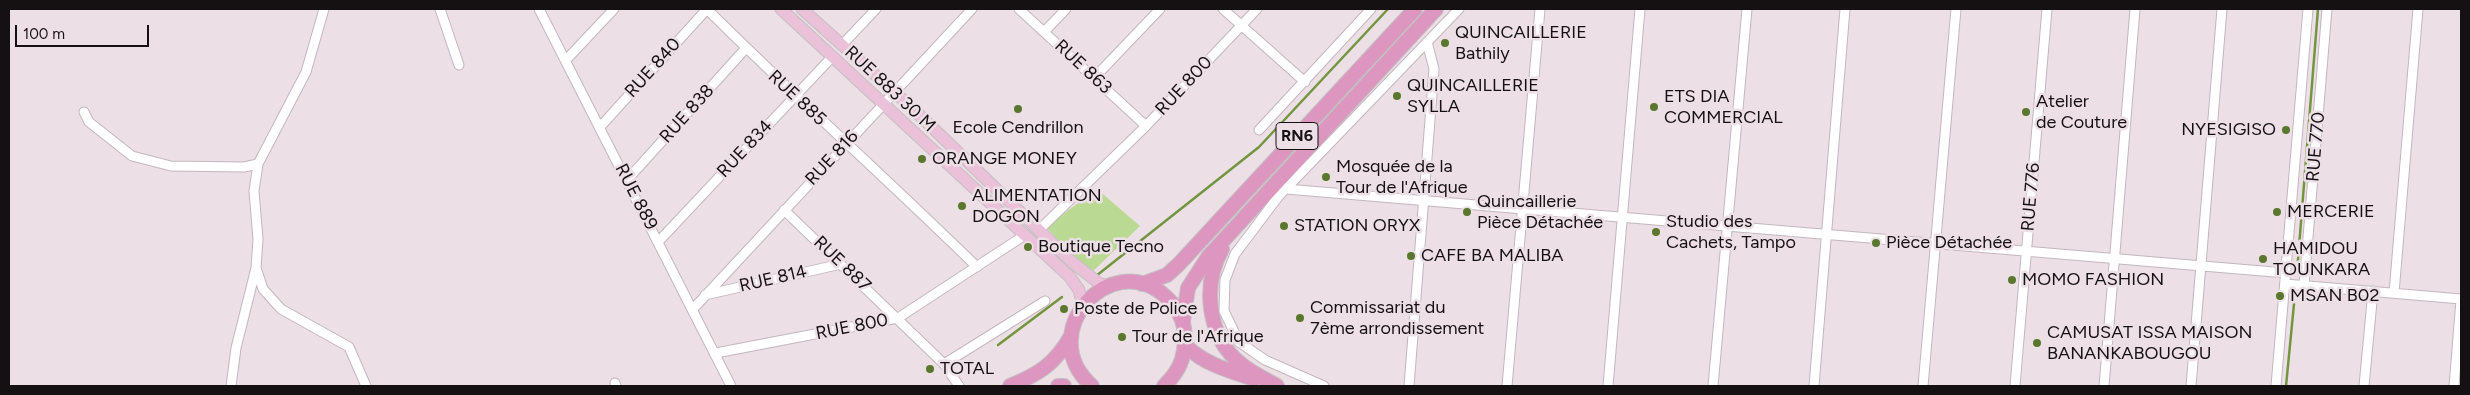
<!DOCTYPE html>
<meta charset="utf-8">
<style>
body{margin:0}
#map{position:relative;width:2470px;height:395px;overflow:hidden;background:#eddfe6;font-family:Figtree,sans-serif}
canvas{display:block}
.frame{position:absolute;inset:0;border:10px solid #151113;pointer-events:none}
.scale{position:absolute;left:15px;top:25px;width:134px;height:22px;box-sizing:border-box;border:2px solid #151113;border-top:0;padding-left:6px;font-size:15px;line-height:18px;white-space:nowrap;color:#151113;-webkit-text-stroke:4px #eddfe6;paint-order:stroke}
</style>
<div id="map">
<canvas width="2470" height="395"></canvas>
<div class="frame"></div>
<div class="scale">100 m</div>
</div>
<script>
const context = document.querySelector('canvas').getContext('2d');
context.lineJoin = 'round';
function fillPath(path, color) { context.fillStyle = color; context.fill(path, 'evenodd'); }
function stroke(path, color, width, dash) { context.strokeStyle = color; context.lineWidth = width; context.lineCap = dash ? 'butt' : 'round'; context.setLineDash(dash || []); context.stroke(path); }
function label(font, color, halo, rows, align = 'center') {
  context.font = font + ' Figtree,sans-serif'; context.lineWidth = 5; context.setLineDash([]); context.textBaseline = 'middle'; context.strokeStyle = halo; context.fillStyle = color; for (const [text, x, y, turn = 0] of rows) {
    context.save(); context.translate(x, y); context.rotate((+turn || 0) * Math.PI / 180); context.textAlign = isNaN(turn) ? turn : align; if (halo) context.strokeText(text, 0, 0); context.fillText(text, 0, 0); context.restore();
  }
}
fillPath(new Path2D(`
 M1097,189l43,37 -50,48 -44,-47z`), '#bada93');
stroke(new Path2D(`
 M2297,272l21,-263
 M1096,276l163,-129 129,-138
 M998,345l64,-48
 M2286,386l8,-82`), '#72963f', 2.5);
const minor = new Path2D(`
 M324,9l-18,63 -48,92 -4,27 4,48 -2,29 7,21 18,20 68,38 17,39
 M440,9l19,56
 M539,9l192,377
 M707,9c88,88 181,171 270,258
 M1019,9l127,117
 M1223,9l82,73
 M1044,32l22,-23
 M842,45l34,-36
 M566,60l48,-51
 M1094,78l66,-69
 M84,112l5,10 43,34 39,10 73,1 14,-3
 M600,127l107,-118
 M1259,130l112,-121
 M627,180l119,-132
 M1286,189l1000,84
 M784,210l160,154 15,22
 M1040,229l106,-103 111,-117
 M659,241l173,-184
 M2285,284l176,15
 M2304,285l23,-276
 M2394,293l24,-284
 M705,295l136,-31
 M693,309l279,-300
 M716,353l182,-35 127,-83
 M944,364l101,-63
 M615,383l1,3
 M231,386l5,-38 20,-80
 M1324,386l-59,-26 -26,-18 -15,-31 1,-31 10,-26 43,-57 181,-188
 M1409,386l25,-317 -7,-27
 M1507,386l33,-377
 M1608,386l32,-377
 M1713,386l34,-377
 M1814,386l31,-377
 M1923,386l33,-377
 M2015,386l32,-377
 M2104,386l31,-377
 M2191,386l31,-377
 M2276,386l32,-377
 M2364,386l9,-95
 M2454,386l7,-86`);
const major = new Path2D(`
 M781,9l289,268 9,13 4,15
 M802,9l109,98 161,155 28,22 11,2`);
const highway = new Path2D(`
 M1222,249c-20,36 -15,88 19,115 11,9 24,15 36,22
 M1142,284l25,-9 12,-11 236,-255
 M1183,321l5,-33 20,-31 228,-248
 M1186,346c18,18 44,25 68,33
 M1010,386c29,-12 45,-22 61,-50
 M1058,386h6
 M1092,386c-59,-52 18,-139 73,-90 10,9 17,19 19,32 3,24 -2,41 -20,58`);
stroke(minor, '#c4b6be', 11);
stroke(major, '#c2c1c2', 13);
stroke(highway, '#c2c1c2', 16);
stroke(minor, '#fff', 9);
stroke(major, '#ebc0d9', 11);
stroke(highway, '#dd96bf', 14);
for (const [x, y, r, color] of [
 [1445,43,5,"#59772d"],
 [1397,96,5,"#59772d"],
 [1654,107,5,"#59772d"],
 [1018,109,5,"#59772d"],
 [2026,112,5,"#59772d"],
 [2286,130,5,"#59772d"],
 [922,159,5,"#59772d"],
 [1326,177,5,"#59772d"],
 [962,206,5,"#59772d"],
 [1467,212,5,"#59772d"],
 [2277,212,5,"#59772d"],
 [1284,226,5,"#59772d"],
 [1656,232,5,"#59772d"],
 [1876,243,5,"#59772d"],
 [1028,247,5,"#59772d"],
 [1411,256,5,"#59772d"],
 [2263,259,5,"#59772d"],
 [2012,280,5,"#59772d"],
 [2280,296,5,"#59772d"],
 [1064,309,5,"#59772d"],
 [1300,318,5,"#59772d"],
 [1122,337,5,"#59772d"],
 [2037,343,5,"#59772d"],
 [930,369,5,"#59772d"]
]) { const dot = new Path2D(); dot.arc(x, y, r, 0, 2 * Math.PI); context.fillStyle = color; context.fill(dot); stroke(dot, '#eddfe6', 2); }
for (const [x, y, w] of [
 [1297,136,42]
]) { const box = new Path2D(); box.roundRect(x - w / 2, y - 13.5, w, 27, 4); context.fillStyle = '#eddfe6'; context.fill(box); stroke(box, '#151113', 1); }
label('bold 16px', '#151113', null, [
 ["RN6",1297,136]
]);
label('18px', '#151113', '#eddfe6', [
 ["QUINCAILLERIE",1455,33],
 ["Bathily",1455,54],
 ["QUINCAILLERIE",1407,86],
 ["SYLLA",1407,107],
 ["ETS DIA",1664,97],
 ["COMMERCIAL",1664,118],
 ["Atelier",2036,102],
 ["de Couture",2036,123],
 ["Ecole Cendrillon",1018,128,"center"],
 ["NYESIGISO",2276,130,"right"],
 ["ORANGE MONEY",932,159],
 ["Mosquée de la",1336,167],
 ["Tour de l'Afrique",1336,188],
 ["ALIMENTATION",972,196],
 ["DOGON",972,217],
 ["Quincaillerie",1477,202],
 ["Pièce Détachée",1477,223],
 ["MERCERIE",2287,212],
 ["Studio des",1666,222],
 ["Cachets, Tampo",1666,243],
 ["STATION ORYX",1294,226],
 ["Pièce Détachée",1886,243],
 ["Boutique Tecno",1038,247],
 ["HAMIDOU",2273,249],
 ["TOUNKARA",2273,270],
 ["CAFE BA MALIBA",1421,256],
 ["MOMO FASHION",2022,280],
 ["MSAN B02",2290,296],
 ["Commissariat du",1310,308],
 ["7ème arrondissement",1310,329],
 ["Poste de Police",1074,309],
 ["CAMUSAT ISSA MAISON",2047,333],
 ["BANANKABOUGOU",2047,354],
 ["Tour de l'Afrique",1132,337],
 ["TOTAL",940,369]
], 'left');
label('18px', '#151113', '#eddfe6', [
 ["RUE 863",1083,67,43],
 ["RUE 840",653,68,-48],
 ["RUE 800",1184,86,-47],
 ["RUE 883 30 M",890,89,43],
 ["RUE 885",797,98,43],
 ["RUE 838",687,114,-48],
 ["RUE 770",2316,147,-85],
 ["RUE 834",745,149,-47],
 ["RUE 816",832,158,-47],
 ["RUE 889",636,197,63],
 ["RUE 776",2031,197,-85],
 ["RUE 887",842,264,44],
 ["RUE 814",773,279,-13],
 ["RUE 800",852,327,-11]
]);
</script>
